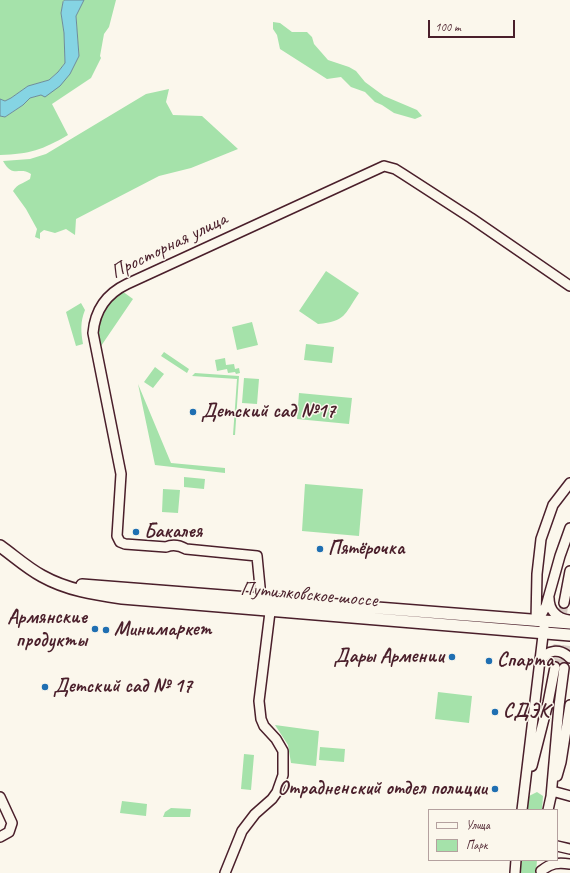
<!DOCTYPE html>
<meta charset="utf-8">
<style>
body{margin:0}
#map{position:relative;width:570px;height:873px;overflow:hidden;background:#fbf7ec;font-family:Caveat,sans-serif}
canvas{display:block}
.legend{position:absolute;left:428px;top:809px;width:130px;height:52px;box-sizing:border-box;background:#fbf7ec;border:1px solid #b4a19f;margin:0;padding:5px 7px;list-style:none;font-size:12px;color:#4a1f2b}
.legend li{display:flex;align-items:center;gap:8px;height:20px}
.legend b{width:20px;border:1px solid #b4a19f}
.scale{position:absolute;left:428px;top:20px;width:87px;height:18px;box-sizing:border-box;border:2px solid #4a1f2b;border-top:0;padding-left:5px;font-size:12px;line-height:14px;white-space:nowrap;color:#4a1f2b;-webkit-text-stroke:3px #fbf7ec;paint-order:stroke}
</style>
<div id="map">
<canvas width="570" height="873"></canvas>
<ul class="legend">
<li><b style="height:5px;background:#fbf7ec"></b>Улица</li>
<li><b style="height:11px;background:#a5e2aa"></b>Парк</li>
</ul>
<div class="scale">100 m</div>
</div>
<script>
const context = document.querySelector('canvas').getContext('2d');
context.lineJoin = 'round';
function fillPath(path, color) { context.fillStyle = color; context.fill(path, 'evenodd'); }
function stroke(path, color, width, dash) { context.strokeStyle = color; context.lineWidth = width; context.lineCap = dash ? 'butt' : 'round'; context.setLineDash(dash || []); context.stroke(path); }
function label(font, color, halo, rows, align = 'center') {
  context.font = font + ' Caveat,sans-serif'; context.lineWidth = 3; context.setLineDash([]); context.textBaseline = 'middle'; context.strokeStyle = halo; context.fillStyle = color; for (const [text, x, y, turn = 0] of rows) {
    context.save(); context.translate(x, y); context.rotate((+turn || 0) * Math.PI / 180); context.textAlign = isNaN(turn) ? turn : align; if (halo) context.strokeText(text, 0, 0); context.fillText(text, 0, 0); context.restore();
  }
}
fillPath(new Path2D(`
 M0,0h65l-2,2 -2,11 3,20 1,30 -7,9 -9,8 -21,6 -17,12 -6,3 -5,-2z
 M84,0h32l-7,27 -5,7 -4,22 1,2 -10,20 -39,26 16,31c-26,15 -38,19 -68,20v-39l5,1 18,-12 7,-7 11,-3 29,-21 9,-18 -3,-40z
 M273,22l7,1 12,9h15l5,5 2,7 14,16 21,7 7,4 9,11 19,14 26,11 7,3 5,6 -7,3 -21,-6 -12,-8 -7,-3 -10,-10 -14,-5 -10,-10 -14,2 -47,-30 -3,-14 -4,-6z
 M169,89l-3,13 7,13 29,1 36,33 -47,19 -32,8 -83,43 -1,16 -9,-6 -11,4 -11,-3 -4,3v6l-5,-2 2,-8 -11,-20 -13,-18c5,-8 10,-7 17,-12l1,-5c-12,-8 -18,5 -28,-13l27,-2 16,-5 100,-60z
 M326,271l33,22c-15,22 -13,28 -41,31l-19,-13z
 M122,291l11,8 -34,50c-5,-28 0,-41 23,-58z
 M81,303l4,7c-5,12 -4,22 -2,34l-7,2 -10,-34z
 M252,322l6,23 -21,5 -5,-23z
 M306,344l28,3 -2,16 -28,-3z
 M164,352l25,17 -2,4 -26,-17z
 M225,358l1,7 8,-1 1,5 4,-1 1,5 -4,1 -1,-2 -7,1 -1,-4 -10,2 -2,-11z
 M155,367l9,7 -11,14 -9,-6z
 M195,373l44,3 -4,59h-2l4,-56 -45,-3z
 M244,378l15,1 -2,25 -15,-1z
 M138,384l33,79 54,5v5l-70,-8z
 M299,393l53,5 -3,26 -52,-5z
 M184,477l21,2 -1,10 -20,-2z
 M305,484l58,5 -4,47 -57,-5z
 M163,489l17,1 -2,23 -16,-1z
 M438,692l34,4 -3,27 -34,-4z
 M275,725l44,6 -3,35 -25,-3 -3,-18z
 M320,747l25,2 -1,13 -25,-2z
 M244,754l10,1 -3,35 -10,-1z
 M537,792l6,4 -1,14h-16l3,-14z
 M122,801l25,3 -1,12 -26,-3z
 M171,808l20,1 -1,8h-27l2,-5z
 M521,860h16l-1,13h-16z`), '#a5e2aa');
const water = new Path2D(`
 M65,0h19l-8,16 3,40 -9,18 -10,12 -15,11 -4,-2 -11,3 -7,7 -18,12 -5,-1v-17l5,2 6,-3 17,-12 21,-6 9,-8 7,-9 -1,-30 -3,-20 2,-11z`);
fillPath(water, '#85d4e3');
stroke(water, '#6d8c99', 1);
stroke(new Path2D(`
 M555,667l9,-64
 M564,668l6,-44`), '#d8ccc5', 9, [9, 4.5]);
const minor = new Path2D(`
 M549,598c0,12 8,21 20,22
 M564,603l6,-32
 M258,606l2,-19 -3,-31 -71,-7c-7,-4 -13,-5 -20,-2l-41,-3 -5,-2 -3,-6 4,-62 -28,-141c2,-23 13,-39 34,-49l257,-118 11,3 8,5 68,44 99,68
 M534,619l7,-4 5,-9 14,-50 10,-28
 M536,621l1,-47 4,-35 12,-34 17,-22
 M540,662c7,-13 20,-14 30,-4
 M532,766l16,-63 7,-36
 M557,776l4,-14 9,-57
 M552,791l18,5
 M0,797l12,26 -3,9 -9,5
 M551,797l8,-91 5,-38
 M522,810l22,-183
 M548,810l4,-18
 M557,846l13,3
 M541,871c10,-8 17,-9 29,-7
 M225,873l17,-42 13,-17 17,-15 5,-7 6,-17v-24l-7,-12 -12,-13 -3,-7 -2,-18 12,-97
 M515,873l1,-13`);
const major = new Path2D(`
 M0,546c14,10 27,22 42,30 25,14 52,18 80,22l448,37
 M82,585l488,38`);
stroke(minor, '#4a1f2b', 12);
stroke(major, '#4a1f2b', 14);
stroke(minor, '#fbf7ec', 9);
stroke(major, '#fbf7ec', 11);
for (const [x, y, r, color] of [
 [193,412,4,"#1f6fb2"],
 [136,532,4,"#1f6fb2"],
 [320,549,4,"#1f6fb2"],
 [95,629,4,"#1f6fb2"],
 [106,630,4,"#1f6fb2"],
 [452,657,4,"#1f6fb2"],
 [489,661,4,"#1f6fb2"],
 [45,687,4,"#1f6fb2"],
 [495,712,4,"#1f6fb2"],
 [495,789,4,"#1f6fb2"]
]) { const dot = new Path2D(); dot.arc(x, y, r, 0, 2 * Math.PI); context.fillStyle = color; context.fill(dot); stroke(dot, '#fbf7ec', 1.5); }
label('20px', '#4a1f2b', '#fbf7ec', [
 ["Просторная улица",169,246,-26],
 ["Путилковское шоссе",309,595,5]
]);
label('bold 20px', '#4a1f2b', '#fbf7ec', [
 ["Детский сад №17",201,412],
 ["Бакалея",144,532],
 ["Пятёрочка",328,549],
 ["Армянские",87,618,"right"],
 ["продукты",87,641,"right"],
 ["Минимаркет",114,630],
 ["Дары Армении",444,657,"right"],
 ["Спарта",497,661],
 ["Детский сад № 17",53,687],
 ["СДЭК",503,712],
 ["Отрадненский отдел полиции",487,789,"right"]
], 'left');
</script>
